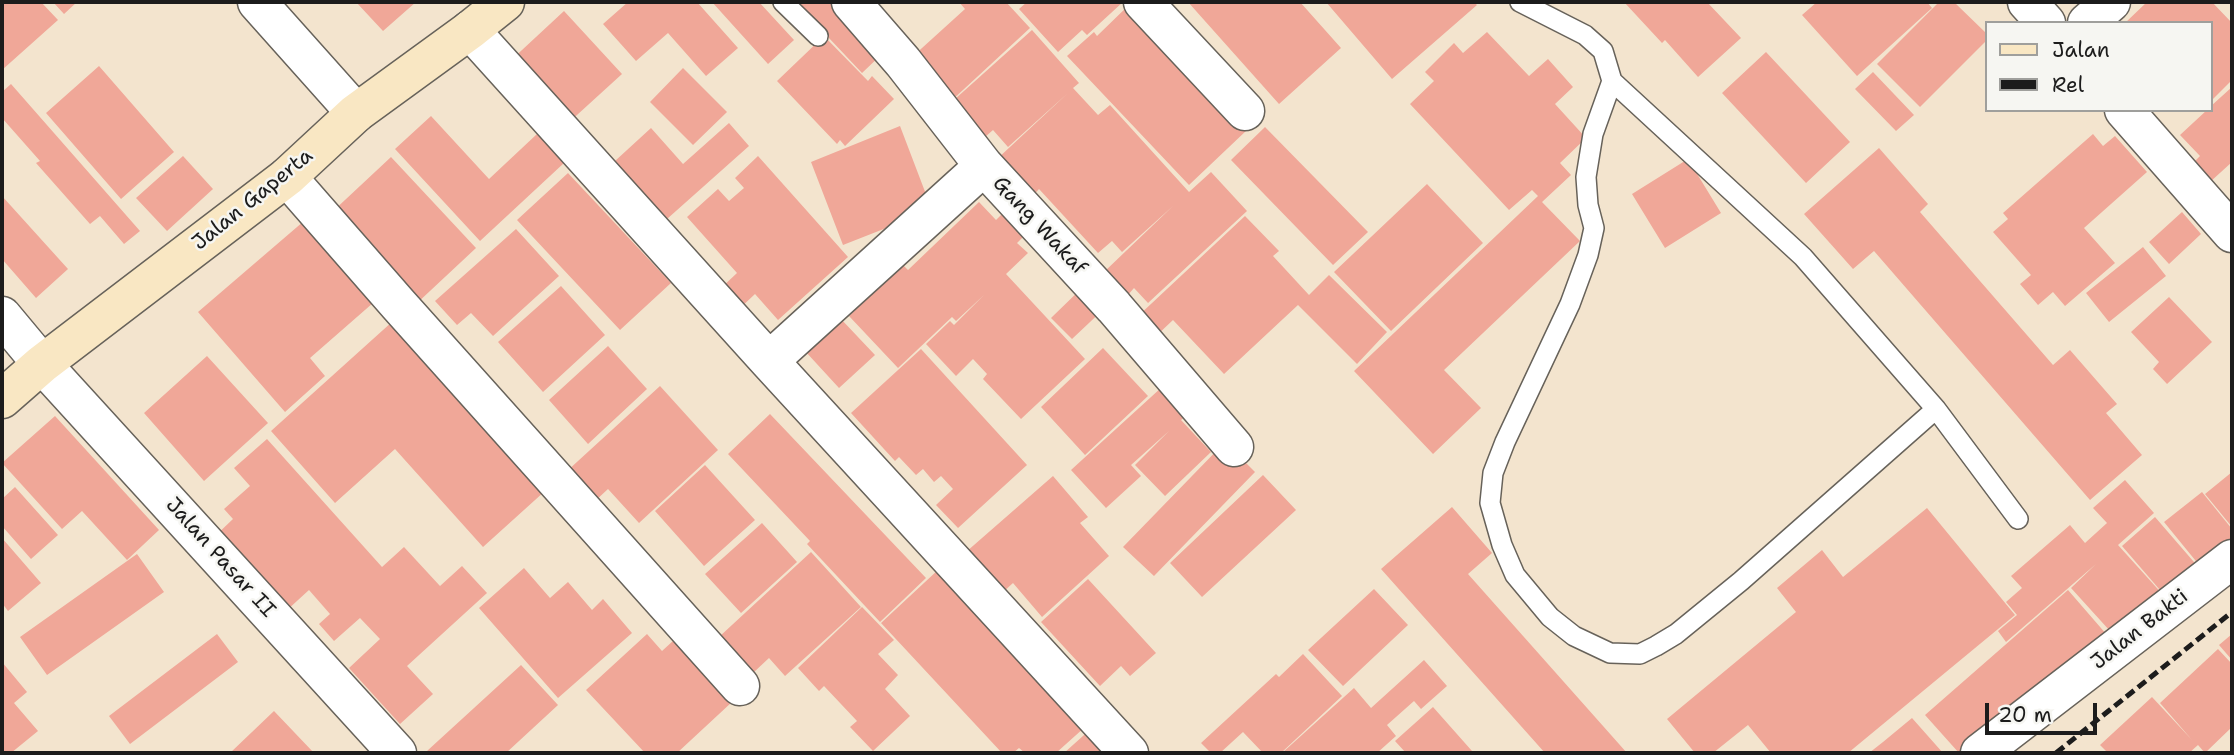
<!DOCTYPE html>
<style>
body{margin:0}
#map{position:relative;width:2234px;height:755px;overflow:hidden;background:#f3e4ce;font-family:"Shantell Sans",sans-serif}
canvas{display:block}
.frame{position:absolute;inset:0;border:4px solid #1c1c1c;pointer-events:none}
.legend{position:absolute;left:1985px;top:21px;width:228px;height:91px;box-sizing:border-box;background:#f6f6f2;border:2px solid #9f9f9c;margin:0;padding:9px 12px;list-style:none;font-size:21px;color:#1c1c1c}
.legend li{display:flex;align-items:center;gap:14px;height:35px}
.legend b{width:35px;border:2px solid #9f9f9c}
.scale{position:absolute;left:1985px;top:703px;width:112px;height:32px;box-sizing:border-box;border:4px solid #1c1c1c;border-top:0;padding-left:9px;font-size:21px;line-height:24px;white-space:nowrap;color:#1c1c1c;-webkit-text-stroke:5px #f6f6f2;paint-order:stroke}
</style>
<div id="map">
<canvas width="2234" height="755"></canvas>
<div class="frame"></div>
<ul class="legend">
<li><b style="height:9px;background:#f9e7c3"></b>Jalan</li>
<li><b style="height:9px;background:#1c1c1c"></b>Rel</li>
</ul>
<div class="scale">20 m</div>
</div>
<script>
const context = document.querySelector('canvas').getContext('2d');
context.lineJoin = 'round';
function fillPath(path, color) { context.fillStyle = color; context.fill(path, 'evenodd'); }
function stroke(path, color, width, dash) { context.strokeStyle = color; context.lineWidth = width; context.lineCap = dash ? 'butt' : 'round'; context.setLineDash(dash || []); context.stroke(path); }
function label(font, color, halo, rows, align = 'center') {
  context.font = font + ' "Shantell Sans",sans-serif'; context.lineWidth = 5; context.setLineDash([]); context.textBaseline = 'middle'; context.strokeStyle = halo; context.fillStyle = color; for (const [text, x, y, turn = 0] of rows) {
    context.save(); context.translate(x, y); context.rotate((+turn || 0) * Math.PI / 180); context.textAlign = isNaN(turn) ? turn : align; if (halo) context.strokeText(text, 0, 0); context.fillText(text, 0, 0); context.restore();
  }
}
fillPath(new Path2D(`
 M2,2h39l17,18 -56,50z
 M53,2h24l-13,12z
 M356,2h60l-33,29z
 M628,2h69l41,46 -32,28 -38,-43 -32,28 -33,-37z
 M712,2h47l35,38 -26,24z
 M795,2h52l36,51 -21,20z
 M959,2h47l24,26 -80,74 -39,-44 54,-49z
 M1027,2h96l-36,33 -5,-5 -24,22 -39,-43z
 M1132,2l71,82 44,46 -58,55 -122,-129 27,-24 3,4z
 M1188,2h112l41,46 -62,56z
 M1326,2h148l3,3 -85,74z
 M1624,2h83l34,36 -43,39 -33,-37 -3,3z
 M1817,2h110l5,6 -75,68 -55,-61z
 M1939,2h15l33,32v6l-67,67 -43,-43z
 M2147,2h65l20,21v57l-21,21v-78h-86z
 M564,11l58,63 -56,51 -58,-62z
 M1032,30l47,53 -6,5 25,27 12,-10 79,87 22,-20 36,39 -99,92 -14,-15 -7,8 -23,-24 69,-66 -51,46 -10,-11 -14,12 -59,-64 -8,9 -35,-38 72,-67 -60,54 -15,-17 -16,14 -32,-36z
 M1487,32l42,44 19,-17 25,28 -18,17 31,34 -26,25 11,12 -29,27 38,39 -136,129 37,38 -48,46 -79,-83 184,-175 -6,-6 -23,20 -99,-106 24,-23 -9,-9 29,-29 9,10z
 M824,36l44,45 4,-5 22,23 -49,47 -5,-6 -3,4 -60,-63z
 M1766,52l84,90 -44,41 -84,-90z
 M99,66l75,86 -53,47 -75,-86z
 M683,68l44,44 -34,33 -43,-43z
 M1873,72l41,43 -18,16 -41,-42z
 M11,84l129,147 -16,13 -24,-28 -10,8 -54,-61 4,-2 -38,-43v-26z
 M2232,87v75l-22,20 -17,-19 7,-7 -20,-21 27,-25h4v-4z
 M431,116l58,63 48,-45 27,29 -84,78 -85,-92z
 M729,123l20,23 -82,73 -52,-58 36,-33 32,36z
 M900,126l32,84 -89,35 -32,-83z
 M1265,127l103,105 -35,33 -102,-105z
 M2093,134l10,12 12,-10 32,36 -63,56 31,35 -50,43 -12,-14 -15,13 -18,-21 11,-9 -38,-43 15,-13 -5,-6z
 M1879,148l49,56 -8,8 133,153 17,-15 47,54 -11,9 36,42 -52,45 -216,-249 -21,18 -49,-55z
 M183,156l30,33 -46,42 -31,-33z
 M758,156l90,101 -70,63 -23,-26 -17,16 -18,-21 17,-16 -50,-56 31,-28 11,12 15,-13 -9,-10z
 M391,157l85,91 -61,57 -85,-91z
 M1688,159l33,54 -56,35 -33,-54z
 M568,173l103,110 -51,47 -103,-110z
 M1427,184l56,59 -92,88 -57,-59z
 M2,196l66,73 -32,29 -34,-39z
 M979,202l17,18 12,-12 21,23 -12,12 11,10 -22,21 79,85 -64,60 -38,-40 4,-5 -14,-15 -17,17 -30,-32 24,-23 4,4 30,-30 -28,26 -4,-4 -54,51 -49,-52 54,-51 5,5z
 M2182,212l19,22 -32,30 -20,-22z
 M311,215l70,81 -71,62 15,18 -40,36 -87,-100z
 M1245,216l34,35 -6,5 36,39 20,-20 58,57 -30,32 -59,-59 -74,69 -51,-54 -18,17 -19,-19z
 M516,229l43,47 -66,60 -22,-23 -14,12 -22,-24z
 M2143,247l23,29 -57,46 -23,-29z
 M1086,284l21,22 -35,33 -21,-21z
 M561,286l44,49 -62,57 -45,-50z
 M2169,297l43,45 -45,42 -14,-15 6,-7 -28,-30z
 M840,318l35,37 -36,33 -34,-37z
 M393,321l152,170 -62,56 -88,-98 -60,54 -64,-72z
 M608,346l39,43 -59,55 -39,-44z
 M1103,348l45,48 -63,59 -44,-48z
 M921,349l106,116 -69,63 -22,-23 17,-16 -12,-13 -7,6 -11,-13 -7,6 -17,-18 -4,4 -44,-48z
 M207,356l61,67 -64,58 -60,-68z
 M660,386l58,64 -79,73 -31,-34 -14,13 -28,-30z
 M1162,387l25,28 -6,5 30,32 -46,44 -30,-31 34,-34 -38,34 10,11 -35,32 -35,-38z
 M770,414l156,164 -46,44 -73,-78 3,-3 -82,-87z
 M55,416l104,114 -32,30 -45,-49 -20,18 -60,-66z
 M267,439l115,128 22,-20 36,39 22,-20 25,27 -80,73 26,28 -33,30 -51,-56 31,-29 -20,-21 -26,23 -15,-17 11,-10 -21,-24 -23,21 -74,-72 21,-20 -9,-10 26,-23 -16,-18z
 M1225,442l30,30 -101,104 -31,-29z
 M705,465l50,55 -51,46 -49,-55z
 M2232,472v55l-27,-33z
 M1263,475l33,35 -94,87 -32,-34z
 M1053,476l35,41 -8,6 29,33 -67,61 -29,-34 -11,10 -36,-41z
 M2125,480l29,33 -36,32 47,52 -45,45 -49,-54 25,-24 -90,78 -8,-11 19,-16 -11,-13 16,-14 -11,-12 59,-51 15,18 22,-20 -14,-15z
 M15,487l43,48 -27,24 -29,-33v-27z
 M2202,492l30,37v18l-28,24 -40,-49z
 M1452,507l40,46 -24,21 159,179h-82l-164,-184z
 M1927,508l88,107 -167,138h-77l-23,-28 -35,28h-18l-28,-34 129,-107 -19,-24 45,-38 21,27z
 M2155,517l45,52 -34,28 -44,-51z
 M762,523l35,39 -56,51 -36,-39z
 M2,538l39,45 -33,28 -6,-8z
 M811,552l50,55 -76,69 -16,-18 -16,15 -34,-36z
 M137,554l27,38 -117,83 -27,-38z
 M524,568l26,30 18,-16 24,28 11,-11 29,34 -74,65 -79,-90z
 M939,569l146,158 -29,26h-31l-6,-5 -6,5h-11l-121,-130z
 M1088,579l68,74 -26,23 -9,-10 -21,20 -59,-64z
 M1374,589l34,36 -65,61 -35,-36z
 M2068,590l39,45 -134,118h-14l-34,-38z
 M862,607l32,33 -16,14 20,21 -13,14 25,27 -37,35 -23,-24 7,-6 -33,-35 -5,5 -21,-23z
 M217,634l21,28 -108,82 -21,-28z
 M647,634l15,17 12,-11 58,62 -55,51h-32l-59,-63z
 M2232,634v26l-13,-15z
 M2218,649l14,15v63l-27,26 -7,-8 -9,8h-81l-8,-8 52,-48 40,43 -32,-37z
 M1303,654l39,42 -61,57h-18l-20,-21 -23,21h-9l-10,-10 75,-69 3,3z
 M1424,660l23,26 -26,23 -7,-8 -27,24 9,11 -19,17h-95l72,-65 17,20z
 M2,662l25,30 -13,11 24,28 -27,22h-9z
 M521,665l37,40 -52,48h-77l-2,-2z
 M1433,707l39,44 -3,2h-63l-11,-12z
 M274,711l40,42h-84z
 M1912,718l31,35h-74l14,-11z
 M1093,727l24,26h-53z`), '#f0a798');
const lane = new Path2D(`
 M783,2l35,34
 M1520,2l65,33 18,16 9,30 191,176 133,152 82,110
 M1612,81l-19,53 -7,43 2,28 6,23 -6,27 -18,49 -65,138 -12,31 -3,30 12,42 13,30 35,42 24,19 36,17 30,1 16,-8 20,-12 65,-53 195,-172`);
const street = new Path2D(`
 M257,2l99,111
 M851,2l52,60 81,104 130,141 120,140
 M1143,2l102,109
 M2027,2l19,21
 M2087,23l24,-21
 M470,30l299,331 360,392
 M2124,110l108,123
 M287,177l111,127 342,382
 M2,316l40,48 355,389
 M769,361l215,-195
 M1980,753l252,-194`);
const secondary = new Path2D(`
 M2,399l40,-35 245,-187 69,-64 114,-83 35,-28`);
stroke(lane, '#67625a', 22);
stroke(street, '#67625a', 41);
stroke(secondary, '#67625a', 41);
stroke(lane, '#fff', 19);
stroke(street, '#fff', 38);
stroke(secondary, '#f9e7c3', 38);
stroke(new Path2D(`
 M2056,753l176,-141`), '#1c1c1c', 5, [10, 5]);
label('21px', '#1c1c1c', '#f6f6f2', [
 ["Jalan Gaperta",253,200,-39],
 ["Gang Wakaf",1039,226,47],
 ["Jalan Pasar II",220,558,48],
 ["Jalan Bakti",2140,630,-38]
]);
</script>
